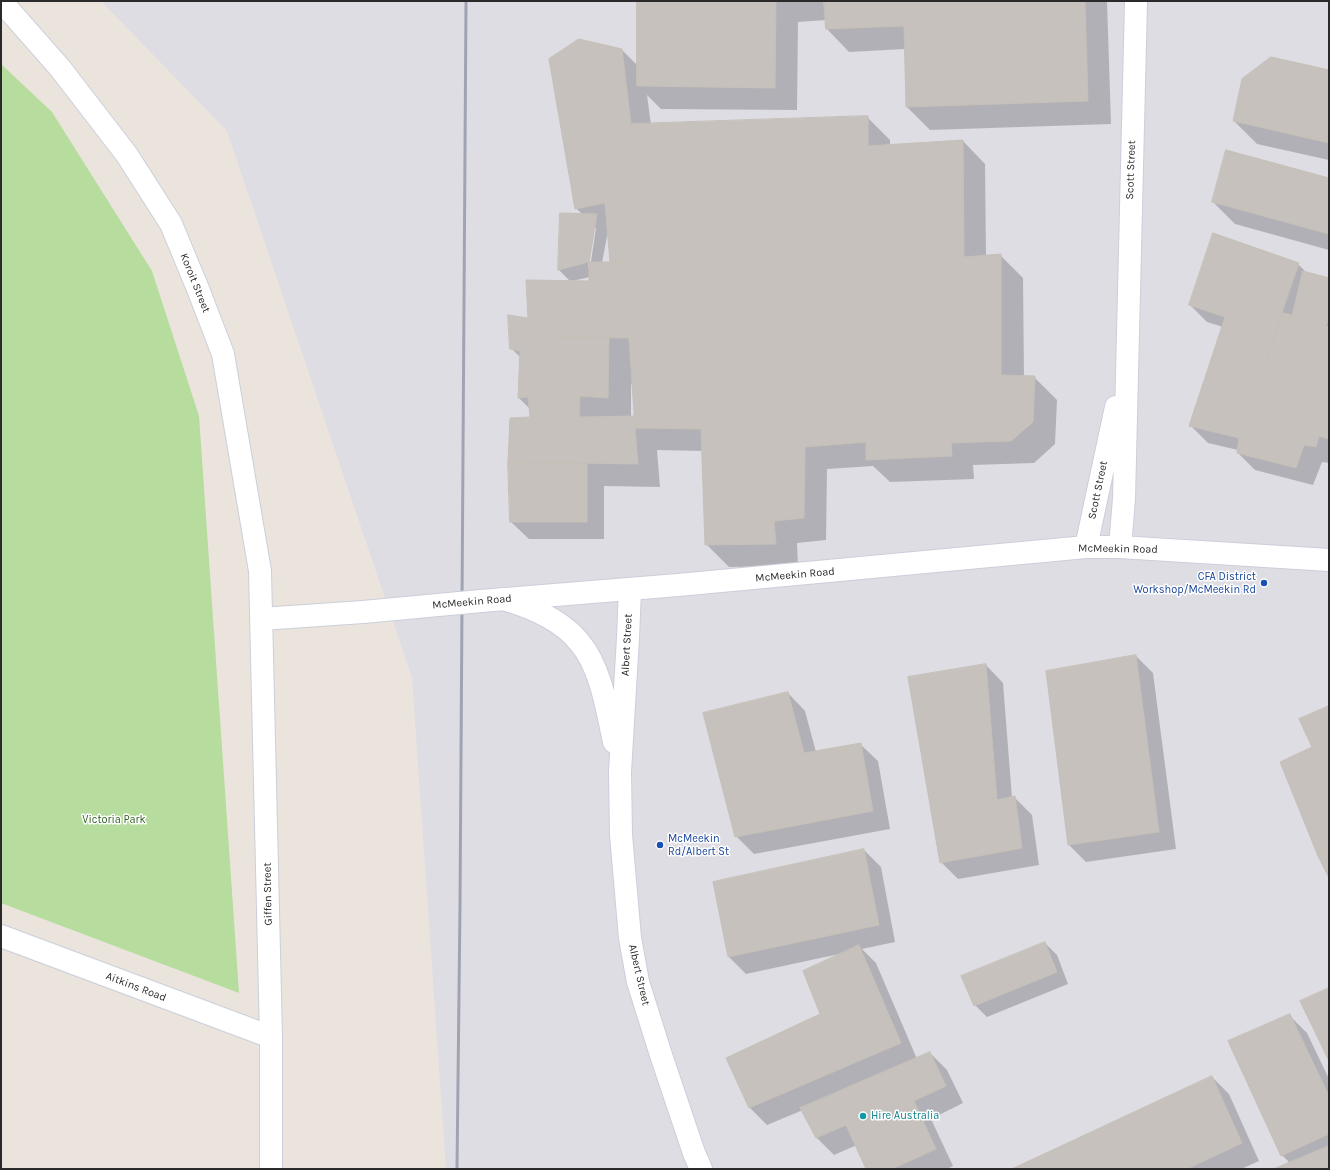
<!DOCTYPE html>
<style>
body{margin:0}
#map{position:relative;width:1330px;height:1170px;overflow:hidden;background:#ebe4dd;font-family:Karla,sans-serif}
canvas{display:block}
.frame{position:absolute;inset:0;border:2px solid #2a2a2a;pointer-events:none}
</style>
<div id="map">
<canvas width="1330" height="1170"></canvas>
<div class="frame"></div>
</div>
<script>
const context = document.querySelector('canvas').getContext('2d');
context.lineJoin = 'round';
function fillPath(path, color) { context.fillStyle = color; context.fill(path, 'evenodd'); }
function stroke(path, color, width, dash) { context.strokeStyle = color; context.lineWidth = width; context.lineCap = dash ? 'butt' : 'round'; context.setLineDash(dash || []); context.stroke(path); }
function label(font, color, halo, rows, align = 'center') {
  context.font = font + ' Karla,sans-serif'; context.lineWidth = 3; context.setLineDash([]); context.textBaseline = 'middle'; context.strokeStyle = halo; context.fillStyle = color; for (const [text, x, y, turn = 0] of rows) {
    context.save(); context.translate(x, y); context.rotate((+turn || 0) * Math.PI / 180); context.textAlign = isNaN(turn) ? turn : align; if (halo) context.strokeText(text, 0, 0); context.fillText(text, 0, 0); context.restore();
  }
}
fillPath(new Path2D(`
 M101,1h1228v1168h-883l-34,-491 -185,-547z`), '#dedde4');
fillPath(new Path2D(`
 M1,64l51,48 100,159 47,145 40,577 -238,-90z`), '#b6dc9e');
fillPath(new Path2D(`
 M638,1h469l4,123 -181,6 -23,-23 -2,-58 -56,3 -22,-23 -1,-9 -28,2 -1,88 -136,-1 -14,-14 4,30 216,-8 23,23v5l73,-4 22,23 1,92 14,-1 23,23 1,99h10l23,23 -2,44 -21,19 -61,2 1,14 -84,3 -17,-16 -46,3 -1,71 -29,3 1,23 -69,1 -23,-23 -3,-93 -46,-1 3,37 -56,-1v53h-75l-18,-17 20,-104 -1,-9 -11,-11 2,-40 -10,-10 18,-29 42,-37 -12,-12 2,-56h21l-6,-6 46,-158 16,16zM594,227l2,1 -6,40 -2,-1zM608,231l3,32h-9zM590,277v5l-18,-1zM631,384h2l2,33h-4z
 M1329,71v89l-72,-16 -23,-23z
 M1329,179v71l-94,-26 -22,-22z
 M1298,264l9,9 22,6v184l-7,-1 -9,23 -58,-15 -17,-17v-3l-30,-7 -17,-17 32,-99 -16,-5 -17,-17z
 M1136,656l17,17 23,176 -90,13 -17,-17z
 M986,665l17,18 9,115 2,-1 18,18 7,50 -81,14 -17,-17z
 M788,693l17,18 11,41 44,-8 18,17 12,68 -136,25 -18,-18z
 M864,850l17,17 14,75 -33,7 14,14 41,96 13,-6 17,17 16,33 -32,16 22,47 -6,3h-79l-11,-24 -23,10 -17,-17 -14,-28 -36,15 -17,-17 -23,-50 94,-43 18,-61 -93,20 -17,-17z
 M1045,943l12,12 11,29 -81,33 -12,-12z
 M1289,1015l18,18 22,46v90h-50l12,-5 -9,-9z
 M1212,1077l17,17 30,67 -18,8h-227z`), '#0003');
const building = new Path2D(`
 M637,1h139l-1,87 -138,-2z
 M824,1h261l3,100 -182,6 -2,-81 -78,3z
 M579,39l43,10 9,75v138h-21l-5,-59 -30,6 -26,-150z
 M1271,57l58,13v73l-96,-22 9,-42z
 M868,116v30l95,-6 1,117 37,-3v121l34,1 -2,46 -22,19 -60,2 1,13 -86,4v-18l-61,5 -1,71 -30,3 2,23 -71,1 -4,-116 -66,-1 -6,-90 -69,-1v-20l-32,1 -2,-38 63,1v-19h42v-138z
 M1226,150l103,28v56l-117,-32z
 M560,213l37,1 -8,48 -31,8z
 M1213,233l86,30 -60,175 -50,-12 36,-109 -36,-12z
 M1303,271l26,7v39l-3,9 3,1v112l-10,-3 -3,11 -12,-2 -8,23 -59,-15 2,-15 43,-125 10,2z
 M508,315l20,3 32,-1v20l49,1 -1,60 -28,-2 -1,21 55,-1 4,48 -130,-2 2,-44 20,-1 -2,-20 -10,1 2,-47 -10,-2z
 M508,462l79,1v59h-77z
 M1136,655l23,177 -91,13 -22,-174z
 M986,664l11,136 18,-4 7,52 -82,15 -32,-186z
 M788,692l16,61 57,-10 12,68 -138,26 -32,-124z
 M1329,706v145l-11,5 -38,-94 32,-15 -13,-28z
 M864,849l15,76 -151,32 -15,-75z
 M1329,851v27l-11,-22z
 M1045,942l12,30 -83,34 -13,-30z
 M859,945l42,98 -152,65 -23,-50 94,-44 -17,-43z
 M1329,988v73l-29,-60z
 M1290,1014l39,82v38l-48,22 -53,-115z
 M930,1052l16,34 -32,15 22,48 -44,20h-26l-20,-44 -30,13 -16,-30z
 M1212,1076l30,67 -55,26h-175z
 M1329,1146v23h-32l-4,-8z
 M1293,1161l4,8h-23z`);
fillPath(building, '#c6c1bc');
stroke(building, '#c6c0b7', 1);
const street = new Path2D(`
 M630,589l-2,49 -8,134 1,63 9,103 8,44 23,73 33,98 7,16
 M503,599c28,8 59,21 77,44 21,25 27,67 34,99`);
const secondary = new Path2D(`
 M1,1l59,67 67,87 44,69 27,65 25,65 37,217 11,466v132
 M1086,547l30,-140
 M1120,547l4,-48 12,-498
 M481,601l197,-16 408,-38h34l209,13
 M261,619l102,-7
 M1,936l270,101`);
stroke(street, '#cbcfda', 24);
stroke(secondary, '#cbcfda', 24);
stroke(street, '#fff', 22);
stroke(secondary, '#fff', 22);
stroke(new Path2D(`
 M457,1169l3,-264 6,-904`), '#a0a4b2', 3);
const secondaryBridge = new Path2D(`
 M363,612l118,-11`);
stroke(secondaryBridge, '#cbcfda', 24, []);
stroke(secondaryBridge, '#fff', 22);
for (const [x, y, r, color] of [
 [1264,583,4,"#1a4fb4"],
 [660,845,4,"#1a4fb4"],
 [863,1116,4,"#0f9aa8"]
]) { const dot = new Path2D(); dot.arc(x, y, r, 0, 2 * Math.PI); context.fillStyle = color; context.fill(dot); stroke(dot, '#fff', 1.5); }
label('11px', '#2a2a2a', '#fff', [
 ["Scott Street",1131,170,-88],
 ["Koroit Street",195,283,68],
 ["Scott Street",1098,490,-78],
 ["McMeekin Road",1118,549,1],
 ["McMeekin Road",795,575,-5],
 ["McMeekin Road",472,602,-5],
 ["Albert Street",627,645,-87],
 ["Giffen Street",268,894,-91],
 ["Albert Street",639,975,77],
 ["Aitkins Road",136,987,21]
]);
label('11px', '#164399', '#fff', [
 ["CFA District",1256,577],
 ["Workshop/McMeekin Rd",1256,590],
 ["McMeekin",668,839,"left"],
 ["Rd/Albert St",668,852,"left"]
], 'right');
label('11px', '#306020', '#fff', [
 ["Victoria Park",114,820]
]);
label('11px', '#0d838f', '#fff', [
 ["Hire Australia",871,1116]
], 'left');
</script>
